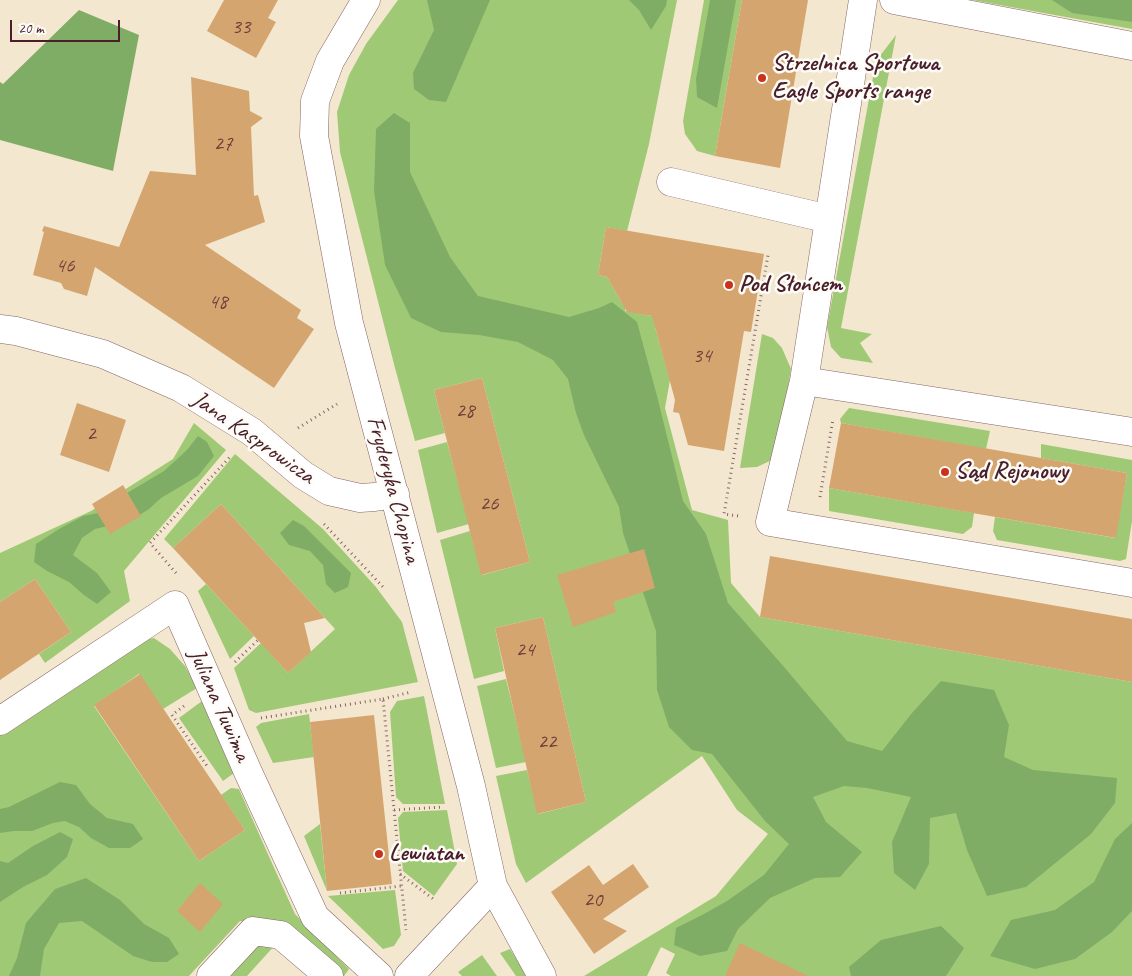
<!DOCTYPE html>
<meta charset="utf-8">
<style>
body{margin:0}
#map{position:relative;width:1132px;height:976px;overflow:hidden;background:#f4e7d0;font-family:Caveat,sans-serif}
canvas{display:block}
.scale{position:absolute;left:10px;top:20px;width:110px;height:22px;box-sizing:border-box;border:2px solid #4a1f2b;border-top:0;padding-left:6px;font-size:15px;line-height:18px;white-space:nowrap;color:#4a1f2b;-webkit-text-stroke:4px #fdfcf7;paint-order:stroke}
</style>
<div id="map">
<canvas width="1132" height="976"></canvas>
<div class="scale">20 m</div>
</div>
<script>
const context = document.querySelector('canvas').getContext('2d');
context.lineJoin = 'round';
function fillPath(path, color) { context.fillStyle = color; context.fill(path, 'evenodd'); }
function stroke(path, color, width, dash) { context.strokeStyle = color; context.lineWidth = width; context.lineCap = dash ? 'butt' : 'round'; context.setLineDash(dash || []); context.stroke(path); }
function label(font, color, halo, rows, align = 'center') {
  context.font = font + ' Caveat,sans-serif'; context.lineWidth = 5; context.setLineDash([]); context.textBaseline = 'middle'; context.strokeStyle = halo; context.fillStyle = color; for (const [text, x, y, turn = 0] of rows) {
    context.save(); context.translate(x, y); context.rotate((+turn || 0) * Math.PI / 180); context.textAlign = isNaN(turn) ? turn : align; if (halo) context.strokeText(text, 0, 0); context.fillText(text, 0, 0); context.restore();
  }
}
fillPath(new Path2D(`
 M398,0h279l-28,144 -22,87 -21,-4 -8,48 9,2 15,26 4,1 -1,7 32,6 -2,10 15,53 -5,28 27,102 36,10 3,63 29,34 372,65v294h-461l-5,-3 9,-19 -14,-7 -14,29h-63l132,-80 52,-62 -31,-24 -35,-54 -176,127 -10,-19 -20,-88 31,-6 11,44 48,-12 -43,-185 -48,11 9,43 -30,8 -34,-139 30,-9 12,44 48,-13 -48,-184 -48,12 11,43 -30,8 -20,-73 -55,-216 -3,-40 12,-37 17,-31z
 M704,0h38l-27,156 -18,-5 -12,-17 -2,-13z
 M972,0h160v29z
 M896,35l-55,293 31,6 -12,9 13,20 -32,-5 -10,-11 -4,-20 49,-266z
 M762,334l11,4 9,10 9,21 -15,89 -19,9 -17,1z
 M849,408l141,23 -4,18 -145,-26 -1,-4z
 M194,423l32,27 -102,121 6,30 -85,62 -6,-9 32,-22 -36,-53 -35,23v-49l91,-42 82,-52z
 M447,442l22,82 -32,9 -19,-83z
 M1041,444l91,16v61l-6,38 -6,2 -123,-21 -4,-9 2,-14 120,21 12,-65 -86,-15z
 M235,454l88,75 53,58 26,35 16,60 -162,31 -7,-3 -15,-42 27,-25 27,30 47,-44 -114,-125 -48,44 -9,-9z
 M829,488l145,25 -2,14 -9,7 -134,-23z
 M206,584l48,52 -24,23 -32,-68z
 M154,638l16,11 15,17 12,22 -34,21 -24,-35 -45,32 105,155 46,-31 -24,-35 10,-7 8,1 32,72 24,53 54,55 -5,7 -58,-49 -46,-6 -51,55h-189v-247l127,-86z
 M506,679l20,83 -30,6 -19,-82z
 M424,696l21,108h-42l-7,-7 -6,-85 7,-11z
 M202,701l32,72 -11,8 -44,-63z
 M309,714l5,43 -41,6 -17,-36 5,-4z
 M447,810l10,54 -23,32 -31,-25 -5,-53 5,-6z
 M320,824l7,67 -23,-55z
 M395,890l6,45 -7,11 -11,3 -55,-53z
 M256,942l20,2 -29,32h-21z
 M510,949l17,27h-11l-16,-23z
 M482,955l15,21h-35l-4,-4z`), '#a0c975');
fillPath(new Path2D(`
 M427,0h63l-44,102 -17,-2 -15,-11 -1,-16 21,-43z
 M629,0h38l-1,6 -15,24 -12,-20z
 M710,0h26l-19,108 -20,-11 -1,-18z
 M1052,0h80v22l-60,-9z
 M79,10l60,25 -26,136 -113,-31v-58l3,2z
 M394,113l16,10v49l40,85 28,39 91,21 30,-9 13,-6 25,20 20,74 26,105 23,33 22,69 56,64 63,74 35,10 30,-38 29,-32 53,9 15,35 -5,32 29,13 84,8 -2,25 -24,31 -65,53 -39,9 -20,-46 -11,-37 -26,5 -1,46 -14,26 -21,-17 -2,-31 19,-45 -44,-9 -23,-2 -31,11 13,25 36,30 -22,25 -25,1 -45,20 -32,31 -11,22 -27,5 -26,-11 2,-17 26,-13 25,-14 37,-26 25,-31 -24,-23 -53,-67 -20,-4 -23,-23 -12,-37 -1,-59 -33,-98 -4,-26 -35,-72 -8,-22 -8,-34 -15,-19 -35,-18 -39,-7 -38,-3 -30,-14 -26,-53 -11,-74 2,-62z
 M198,436l9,6 7,14 -16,20 -37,22 -12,11 -19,12 -35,8 -13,9 -9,17 24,18 14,19 -14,12 -13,-9 -15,-13 -22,-11 -13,-9 2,-18 23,-15 24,-13 15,-3 19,-14 47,-28 23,-21z
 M293,520l11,6 47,47 -3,14 -13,6 -9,-9 -3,-19 -13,-14 -21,-6 -9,-12z
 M60,782l16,3 14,19 17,14 26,6 10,15 -13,9h-21l-18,-10 -12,-11 -14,-6 -12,2 -21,8h-18l-14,2v-24l9,-2z
 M1132,823v88l-20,21 -37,27 -40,10 -45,-13 21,-36 44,-10 39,-28 21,-43z
 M60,832l13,7 -6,18 -20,18 -24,12 -23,15v-41l8,2 25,-17z
 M86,878l34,22 24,24 25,14 10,16 -12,8h-15l-19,-6 -51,-35 -23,2 -15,26 -4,27h-31l8,-18 9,-35 29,-34z
 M941,926l23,22 -18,28h-95l-2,-9 32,-27z`), '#80ad66');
fillPath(new Path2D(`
 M224,0h54l-10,18 8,4 -20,36 -49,-27z
 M742,0h66l-28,168 -65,-12z
 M191,77l58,14 1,20 13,7 -12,9 3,69 4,-1 7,27 -60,23 96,65 -4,8 17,11 -40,59 -179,-121 -8,29 -23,-7 -3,-6 -28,-8 11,-43 -2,-1 2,-5 75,21 31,-76 46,4z
 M606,227l158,27 -13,78 -7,-1 -20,120 -36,-6 -9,-32 -6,-1 2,-12 -23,-84 -25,-4 -20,-35 -9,-2z
 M482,378l48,184 -49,13 -47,-185z
 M77,403l49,17 -17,52 -49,-17z
 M841,423l286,50 -11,65 -287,-50z
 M123,485l18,31 -31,18 -18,-30z
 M221,504l104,114 -21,5 7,29 -23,21 -115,-125z
 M644,549l11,39 -42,14 3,10 -43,15 -16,-52z
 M770,556l362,63v63l-372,-65z
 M35,579l36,53 -71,48v-78z
 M543,617l43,185 -49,12 -42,-186z
 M140,674l105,156 -46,31 -105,-156z
 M374,715l18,169 -65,7 -17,-169z
 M633,864l16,23 -46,32 24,12 -33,23 -43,-62 38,-27 14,20z
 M200,883l23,21 -23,28 -23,-21z
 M740,943l68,33h-83z`), '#d5a56f');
const minor = new Path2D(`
 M366,0l-36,61 -15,40 -1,35 35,187 122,463 22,100 49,90
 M863,0l-59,381 -34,141 362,61
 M894,0l238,46
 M671,182l158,37
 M0,329l16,2 87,23 78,34 71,44 51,43 26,16 31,7 15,-1 20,-3
 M804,381l328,51
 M0,721l175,-116 73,167 67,145 64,59
 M211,976l42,-45 28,4 48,41
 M409,976l84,-90`);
stroke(minor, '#866565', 29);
stroke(new Path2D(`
 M298,428l39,-24
 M820,497l13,-78
 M738,516l-14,-2 44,-259
 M324,524l59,63
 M176,573l-26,-30 80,-86
 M235,662l23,-22
 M383,699l28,-7
 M184,706l-12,9 35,51
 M261,718l122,-19 23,231
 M394,810l48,-3
 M400,874l36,27
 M340,893l61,-7`), '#866565', 3, [1, 4]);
stroke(minor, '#fff', 28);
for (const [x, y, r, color] of [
 [762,78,5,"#c8321e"],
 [729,285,5,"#c8321e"],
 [945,472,5,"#c8321e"],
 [379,854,5,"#c8321e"]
]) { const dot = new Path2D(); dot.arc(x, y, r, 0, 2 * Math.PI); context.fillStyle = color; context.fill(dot); stroke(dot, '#fdfcf7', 2); }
label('21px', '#6d403c', null, [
 ["33",241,27],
 ["27",223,144],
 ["46",65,266],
 ["48",218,302],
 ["34",702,356],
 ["28",465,411],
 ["2",91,434],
 ["26",489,504],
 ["24",525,650],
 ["22",547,742],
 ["20",593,900]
]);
label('bold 24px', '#4a1f2b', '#fdfcf7', [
 ["Strzelnica Sportowa",772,64],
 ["Eagle Sports range",772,92],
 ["Pod Słońcem",739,285],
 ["Sąd Rejonowy",955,472],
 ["Lewiatan",389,854]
], 'left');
label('24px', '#4a1f2b', '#fdfcf7', [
 ["Jana Kasprowicza",253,438,35],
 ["Fryderyka Chopina",393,490,75],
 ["Juliana Tuwima",219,705,66]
]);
</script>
